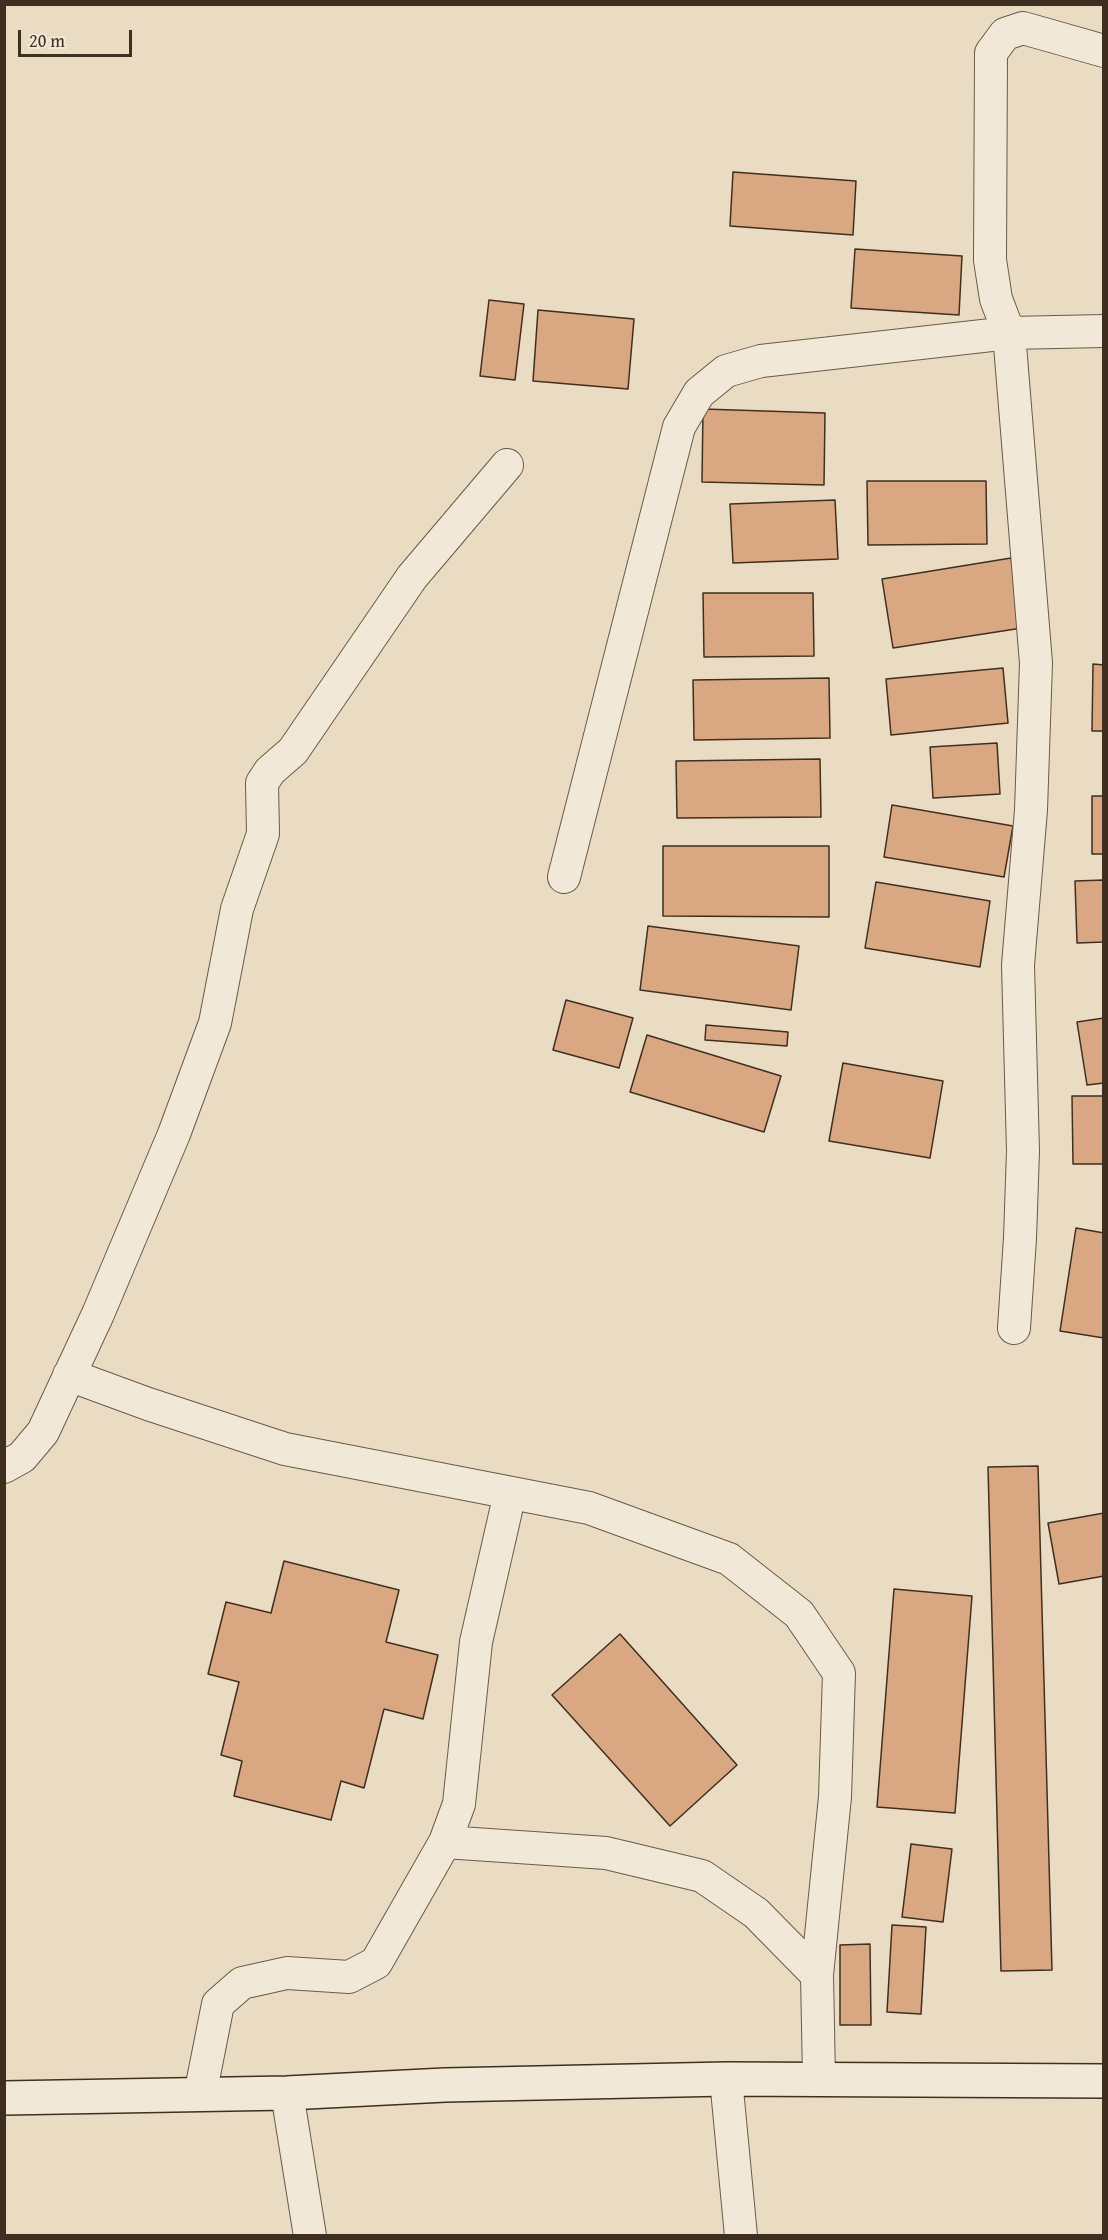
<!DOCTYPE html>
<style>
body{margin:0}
#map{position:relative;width:1108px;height:2240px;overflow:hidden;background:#eadcc3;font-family:"Gentium Book Plus",serif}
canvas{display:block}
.frame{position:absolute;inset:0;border:6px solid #3f2f20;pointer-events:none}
.scale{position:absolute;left:18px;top:30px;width:114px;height:27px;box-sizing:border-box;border:3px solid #3f2f20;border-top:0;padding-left:8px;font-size:18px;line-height:21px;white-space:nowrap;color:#3f2f20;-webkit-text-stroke:4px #f1e8d8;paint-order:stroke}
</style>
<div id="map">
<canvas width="1108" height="2240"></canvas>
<div class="frame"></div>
<div class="scale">20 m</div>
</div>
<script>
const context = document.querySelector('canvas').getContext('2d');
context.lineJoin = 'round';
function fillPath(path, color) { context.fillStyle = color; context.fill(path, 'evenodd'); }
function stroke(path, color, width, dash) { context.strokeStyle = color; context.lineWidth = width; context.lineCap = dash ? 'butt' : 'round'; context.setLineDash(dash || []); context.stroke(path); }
const building = new Path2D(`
 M733,172l123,9 -3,54 -123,-9z
 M855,249l107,7 -3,59 -108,-7z
 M489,300l35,4 -9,76 -35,-4z
 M538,310l96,9 -6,70 -95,-8z
 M703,409l122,4 -1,72 -122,-3z
 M867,481h119l1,63 -119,1z
 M835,500l3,59 -105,4 -3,-59z
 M1011,558l11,70 -129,20 -11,-69z
 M703,593h110l1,63 -110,1z
 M1093,664l11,1v66h-12z
 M1003,668l5,55 -117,12 -5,-56z
 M829,678l1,60 -136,2 -1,-60z
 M997,743l3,51 -67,4 -3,-51z
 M820,759l1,58 -144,1 -1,-57z
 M1092,796h12v58h-12z
 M892,805l121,21 -9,51 -120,-20z
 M663,846h166v71l-166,-1z
 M1104,880v62l-27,1 -2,-62z
 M876,882l114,19 -10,66 -115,-19z
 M648,926l151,20 -8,64 -151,-20z
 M566,1000l67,18 -14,50 -66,-18z
 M1104,1018v65l-17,2 -10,-63z
 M706,1025l82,7 -1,14 -82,-6z
 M647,1035l134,41 -17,56 -134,-40z
 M843,1063l100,18 -13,77 -101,-17z
 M1072,1096h32v68h-31z
 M1076,1228l28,5v105l-44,-7z
 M1038,1466l14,504 -51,1 -13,-504z
 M1104,1513v63l-45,8 -11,-61z
 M284,1561l115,29 -13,52 52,13 -15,64 -39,-10 -20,79 -23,-7 -10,39 -97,-24 8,-35 -21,-6 18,-73 -31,-8 18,-72 45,11z
 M894,1589l78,7 -17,217 -78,-6z
 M620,1634l117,131 -67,61 -118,-131z
 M911,1844l41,5 -9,73 -41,-5z
 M892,1925l34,2 -5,87 -34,-2z
 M870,1944l1,81h-31v-80z`);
fillPath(building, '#daa783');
stroke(building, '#3f2f20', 1.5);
const street = new Path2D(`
 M564,877l115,-450 20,-34 27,-22 35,-10 248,-28 -13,-34 -6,-39 1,-207 14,-19 18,-6 81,23
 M1014,1328l6,-90 3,-87 -5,-186 13,-155 5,-147 -27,-330 95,-2
 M69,1375l79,29 137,45 304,59 140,51 70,55 40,59 -4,124 -18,178 2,103
 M4,1467l18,-10 21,-25 55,-118 76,-180 41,-111 22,-114 26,-75 -1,-51 8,-12 23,-20 119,-174 95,-112
 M445,1842l161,11 96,23 54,37 61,62
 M726,2079l15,157
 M287,2093l23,143
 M200,2095l18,-91 24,-21 45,-10 62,4 27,-14 69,-121 14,-38 17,-162 34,-149`);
const secondary = new Path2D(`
 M4,2098l283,-5 158,-8 281,-6 378,2`);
stroke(street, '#6a5a49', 34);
stroke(secondary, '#3f2f20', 36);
stroke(street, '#f1e8d8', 32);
stroke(secondary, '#f1e8d8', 33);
</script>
